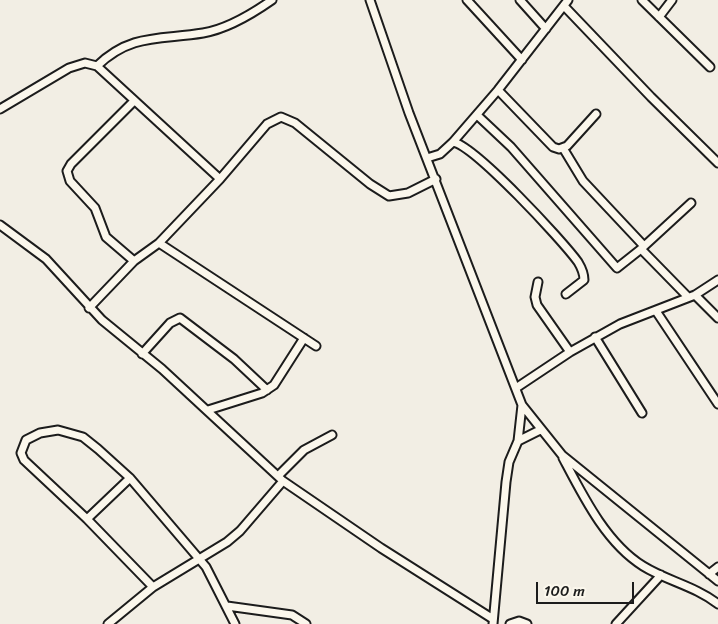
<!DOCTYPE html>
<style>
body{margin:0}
#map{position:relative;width:718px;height:624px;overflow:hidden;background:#f2eee4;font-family:Sriracha,sans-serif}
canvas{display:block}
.scale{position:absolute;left:536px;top:582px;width:98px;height:22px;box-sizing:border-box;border:2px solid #1c1c1c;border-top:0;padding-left:6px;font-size:15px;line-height:18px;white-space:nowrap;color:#1c1c1c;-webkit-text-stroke:4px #fbf7ec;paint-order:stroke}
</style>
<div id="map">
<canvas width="718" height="624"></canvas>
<div class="scale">100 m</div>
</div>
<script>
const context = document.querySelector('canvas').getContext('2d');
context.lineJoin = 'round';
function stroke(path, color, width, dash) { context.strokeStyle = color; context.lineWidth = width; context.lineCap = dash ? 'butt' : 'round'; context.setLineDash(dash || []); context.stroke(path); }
const minor = new Path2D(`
 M370,0l39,113 113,292 40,50 156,126
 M467,0l55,60
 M520,0l26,29
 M642,0l68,67
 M564,6l87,91 67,66
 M659,17l13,-17
 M498,90l55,57 6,2 8,-3 29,-32
 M0,109l69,-41 16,-5 12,3
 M477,115l34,32 106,121 24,-19 50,-46
 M453,142c22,4 109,98 125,120 3,5 6,11 6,18l-18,14
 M563,148l20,33 61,65
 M427,158l13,-4 13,-12 45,-52 70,-90
 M220,179l-123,-113c34,-33 64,-26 106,-33 25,-4 49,-19 69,-33
 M0,225l46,34 56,61 60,49 121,112 98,67 112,71
 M159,243l61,-64 47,-55 14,-7 14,6 75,61 19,12 19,-3 28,-14
 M641,249l47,48
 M134,261l-28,-24 -11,-29 -25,-27 -3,-10 4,-7 63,-63
 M538,282l-3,15 2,8 33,47
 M695,295l23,23
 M89,308l45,-47 25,-18 157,103
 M656,311l62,93
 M595,337l47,76
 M142,354l28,-31 10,-5 54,41 33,31
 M516,388l54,-36 50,-28 75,-29 23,-15
 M208,410l54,-17 12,-8 30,-47
 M518,441l22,-11
 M563,458c20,38 43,85 80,108 24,15 52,20 75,38
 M278,476l26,-26 28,-15
 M87,519l43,-41
 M709,574l9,-7
 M153,587l-66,-68 -63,-59 -3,-7 5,-13 14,-7 18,-3 25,7 15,12 32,29 76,89 29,57
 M227,606l65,9 14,9
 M108,624l45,-37 74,-45 13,-11 43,-50
 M493,624l13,-142 3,-20 9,-21 4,-36
 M510,624l9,-3 8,3
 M616,624l45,-49`);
stroke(minor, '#1c1c1c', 11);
stroke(minor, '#fbf7ec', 7);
</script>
